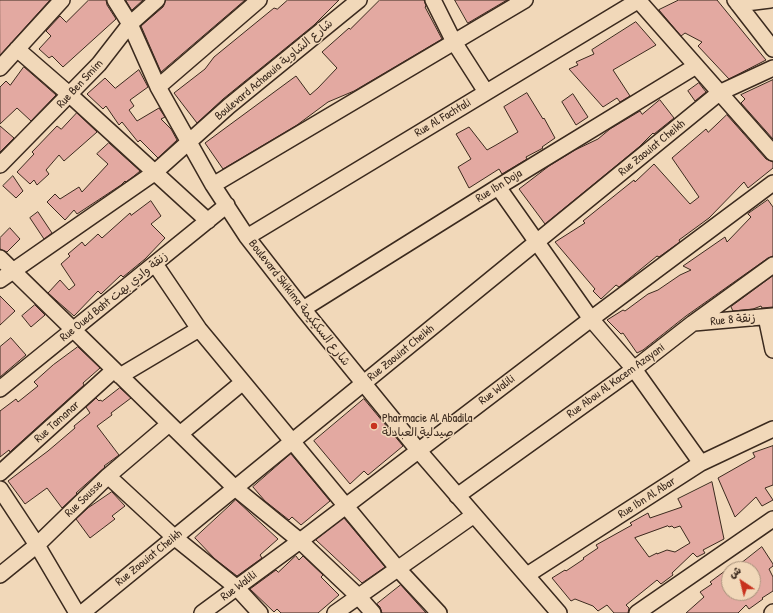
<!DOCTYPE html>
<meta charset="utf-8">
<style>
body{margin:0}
#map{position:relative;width:773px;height:613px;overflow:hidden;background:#f1d8b9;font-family:"Patrick Hand","Playpen Sans Arabic",sans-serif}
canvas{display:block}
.north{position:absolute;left:721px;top:561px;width:40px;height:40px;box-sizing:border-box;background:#f1d8b9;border:1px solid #a8927b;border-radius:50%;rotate:325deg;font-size:11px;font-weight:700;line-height:16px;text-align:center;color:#3b2a1e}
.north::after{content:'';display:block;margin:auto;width:14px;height:18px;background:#c8321e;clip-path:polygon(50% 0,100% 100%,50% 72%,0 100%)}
</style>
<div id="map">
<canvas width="773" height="613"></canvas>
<div class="north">ش</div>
</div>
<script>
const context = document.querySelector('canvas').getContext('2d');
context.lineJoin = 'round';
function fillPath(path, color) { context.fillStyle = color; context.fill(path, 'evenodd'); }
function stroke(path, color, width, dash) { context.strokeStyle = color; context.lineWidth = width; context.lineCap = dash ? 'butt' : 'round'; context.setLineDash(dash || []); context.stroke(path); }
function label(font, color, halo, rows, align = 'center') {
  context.font = font + ' "Patrick Hand","Playpen Sans Arabic",sans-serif'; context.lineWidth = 3; context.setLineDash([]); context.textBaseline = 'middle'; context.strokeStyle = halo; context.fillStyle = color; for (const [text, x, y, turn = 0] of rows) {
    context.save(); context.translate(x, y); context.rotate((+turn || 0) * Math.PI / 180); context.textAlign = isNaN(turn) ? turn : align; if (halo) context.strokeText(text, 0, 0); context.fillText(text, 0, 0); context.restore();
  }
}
const building = new Path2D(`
 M0,0h50l-50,55z
 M89,0h17l1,5 9,14 -53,48 -11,-11 -3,2 -10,-9 12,-13 -5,-5 14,-15 6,6z
 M126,0h17l-11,10z
 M166,0h79l-84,72 -20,-46 22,-19z
 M288,0h51l-25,25 -91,74 -26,24 -23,-30 31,-24 9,-12 60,-49 3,1z
 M380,0h44l2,6 -1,1 17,32 -88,52 -26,11 -31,23 -74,44 -18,-26 91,-67 14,19 8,-7 19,-20 -15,-16 27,-24 1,1z
 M455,0h52l-39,23z
 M679,0h38l49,60 -37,19 -31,-33 4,-4 -17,-9 -4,3 -22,-26z
 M636,22l20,23 -43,25 17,26 -10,6 -3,-4 -14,9 -34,-38 9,-4 -2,-3 18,-8 -2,-4z
 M24,67l32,28 -25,26 -14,-13 -17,16v-37l6,-6 4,4z
 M139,70l9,17 -18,13 4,6 -5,4 8,11 22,-13 6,9 -4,2 10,10 6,11 -19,18 -18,-18 -2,2 -16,-20 -3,3 -13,-19 -3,3 -16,-15 18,-16 10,10z
 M773,80v59l-32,-36 4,-4 -4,-4z
 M699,83l7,9 -11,9 -7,-10z
 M527,93l16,26 1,-1 11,20 -13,9 1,1 -17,9 1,2 -25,15 -3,-5 -30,19 -11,-21 13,-8 -15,-25 13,-7 18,23 9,-5 22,-13 -14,-25z
 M573,94l15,23 -12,8 -14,-23z
 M660,100l14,18 -20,16 -1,-1 -14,14 -94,77 -26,-35 30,-23 26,-16 23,-11 12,-10 30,-18 2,3z
 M77,113l20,19 -33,29 -5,-6 -13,15 3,4 -12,11 -3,-5 -4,4 -13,-12 17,-18 -2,-2 25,-26 4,3z
 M727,115l39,44 7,3v6l-25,20 -4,-6 -35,36 -30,22 1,2 -21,15 -2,-1 -38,31 -3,-2 -15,14 -8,-8 2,-2 -40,-47 30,-19 -2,-2 51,-41 1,2 19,-18 36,40 9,-7 -27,-39 34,-29 2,3z
 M0,126l14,12 -14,14z
 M109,143l31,28 -6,5 -8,6 -1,-1 -4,4 -44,29 -3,-4 -9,10 -18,-18 8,-8 5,5 19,-12 3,5 26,-28 -11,-10z
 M13,176l10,15 -7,7 -13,-12z
 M768,200l5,7v49l-5,2 -82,58 -43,34 -6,3 -14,-20 -2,1 -14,-14 16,-10 2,1 23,-17 10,-4 22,-15 11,-5 -8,-4 42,-29 2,5 24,-25 -3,-3z
 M151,201l10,15 -10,8 14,14 -20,21 -22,18 -2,-2 -20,19 -3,-3 -24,25 -26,-23 12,-13 9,10 6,-5 -14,-21 9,-8 -2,-2 14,-12 3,4 13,-12 4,4 28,-25 1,2z
 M38,212l14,21 -8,6 -14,-21z
 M10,228l10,11 -13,13 -7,-3v-11z
 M773,276v31l-11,1 -1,-2 -8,3 -20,2 -2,-4z
 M0,296l15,15 -15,14z
 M35,305l10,10 -14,12 -9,-11z
 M11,338l15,17 -26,22v-30z
 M78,347l22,21 -17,15 1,2 -72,65 -2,2 -1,-2 -9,7v-46l16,-12 2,3 20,-16 -4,-4 19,-17z
 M120,388l11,10 -20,15 1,2 -15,11 22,29 -15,11 1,1 -29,26 1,1 -15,14 -15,-20 -22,16 -17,-23 40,-30 27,-23 -1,-2 16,-13 -4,-6 10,-9 3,3 1,-1 2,1z
 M364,399l39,47 -35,29 -4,-4 -14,13 -36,-43z
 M773,446v39l-8,3 8,12 -11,6 -6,-9 -21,20 -17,-39 37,-21 -2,-4z
 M291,454l39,47 -29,24 -9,-8 -3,3 -24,-19 -12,-14z
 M712,482l12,57 -21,11 2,3 -8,4 -4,-4 -21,20 1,2 -12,9 -4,-4 -31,25 3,3 -1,5h-14l-7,-8 -9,6 -5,-5 -18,-7 -4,2 -19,-23 13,-8 1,1 18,-12 -1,-1 15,-10 -2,-3 36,-20 -2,-2 18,-10 2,5 32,-11 -4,-8zM668,526l1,1 3,-1 2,2 6,-2 10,17 -15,9 -8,-2 -10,4v-1l-8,4 -14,-19z
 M112,492l13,14 -13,10 3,3 -25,19 -14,-19 12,-11z
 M236,500l42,39 -18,16 2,3 -25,18 -22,-17 -20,-21z
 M344,518l41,49 -23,16 -46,-43z
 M762,547l11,17v2l-4,3 4,8v14l-11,7 1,1 -14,10 -3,-4 -8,8h-52l18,-16 -4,-5 12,-8 -2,-2 19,-14v25h24v-24h-19z
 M296,556l3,4 4,-4 20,19 -2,2 18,18 -21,18h-37l-4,-4 -3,3 -24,-23 26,-19 2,2z
 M401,585l7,8 18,20h-44l-2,-6 -3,-3z`);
fillPath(building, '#e3a9a1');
stroke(building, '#3b2a1e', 1);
const minor = new Path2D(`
 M115,0l15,24 28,63 55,98 34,52 56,72 115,141 141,163
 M433,0l21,42 32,50
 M638,0l135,153
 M735,0l38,49
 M738,4l32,-4
 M17,49l53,46 138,126
 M0,68l62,-68
 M158,87l101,-87
 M0,165l99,-101 31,-40 27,-24
 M213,185l312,-185
 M498,187l93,132 43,50 67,94
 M247,237l392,-237
 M0,258l235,230 65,53 58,55 15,17
 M155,264l44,65 199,240 41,44
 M0,280l154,-107 75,-67 130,-106
 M303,309l195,-122 198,-121
 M766,317l7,33
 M694,323l79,-7
 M120,376l79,-47
 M0,389l227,-184
 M180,434l63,-52
 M0,473l114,-103
 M108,476l66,61 62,50 24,26
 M0,489l37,56 40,68
 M457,496l177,-127 59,-46 80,-58
 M0,575l37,-30 71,-69 61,-52
 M527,575l174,-112 72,-34
 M82,613l637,-520 54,-25
 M202,613l98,-72 291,-222 182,-136
 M335,613l139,-98
 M637,613l136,-94
 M772,613l1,-1`);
stroke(minor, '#3b2a1e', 18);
stroke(minor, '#f1d8b9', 15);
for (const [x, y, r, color] of [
 [374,426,4,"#c8321e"]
]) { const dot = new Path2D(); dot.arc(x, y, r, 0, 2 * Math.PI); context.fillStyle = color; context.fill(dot); stroke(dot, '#f1d8b9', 1.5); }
label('12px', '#3b2a1e', '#f1d8b9', [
 ["Boulevard Achaouia شارع الشاوية",274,70,-40],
 ["Rue Ben Smim",80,84,-47],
 ["Rue Al Fachtali",443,118,-31],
 ["Rue Zaouiat Cheikh",652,148,-39],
 ["Rue Ibn Doja",499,186,-32],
 ["Rue Oued Baht زنقة وادي بهت",114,297,-39],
 ["Boulevard Skikima شارع السكيكيمة",299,303,52],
 ["Rue 8 زنقة",733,320,-5],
 ["Rue Zaouiat Cheikh",401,353,-39],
 ["Rue Abou Al Kacem Azayani",616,381,-36],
 ["Rue Walili",497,390,-37],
 ["Rue Tamanar",57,422,-42],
 ["Rue Ibn Al Abar",647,498,-33],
 ["Rue Sousse",84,499,-44],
 ["Rue Zaouiat Cheikh",149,558,-39],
 ["Rue Walili",239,586,-37]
]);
label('12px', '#3b2a1e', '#f1d8b9', [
 ["Pharmacie Al Abadila",382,419],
 ["صيدلية العبادلة",382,433]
], 'left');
</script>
